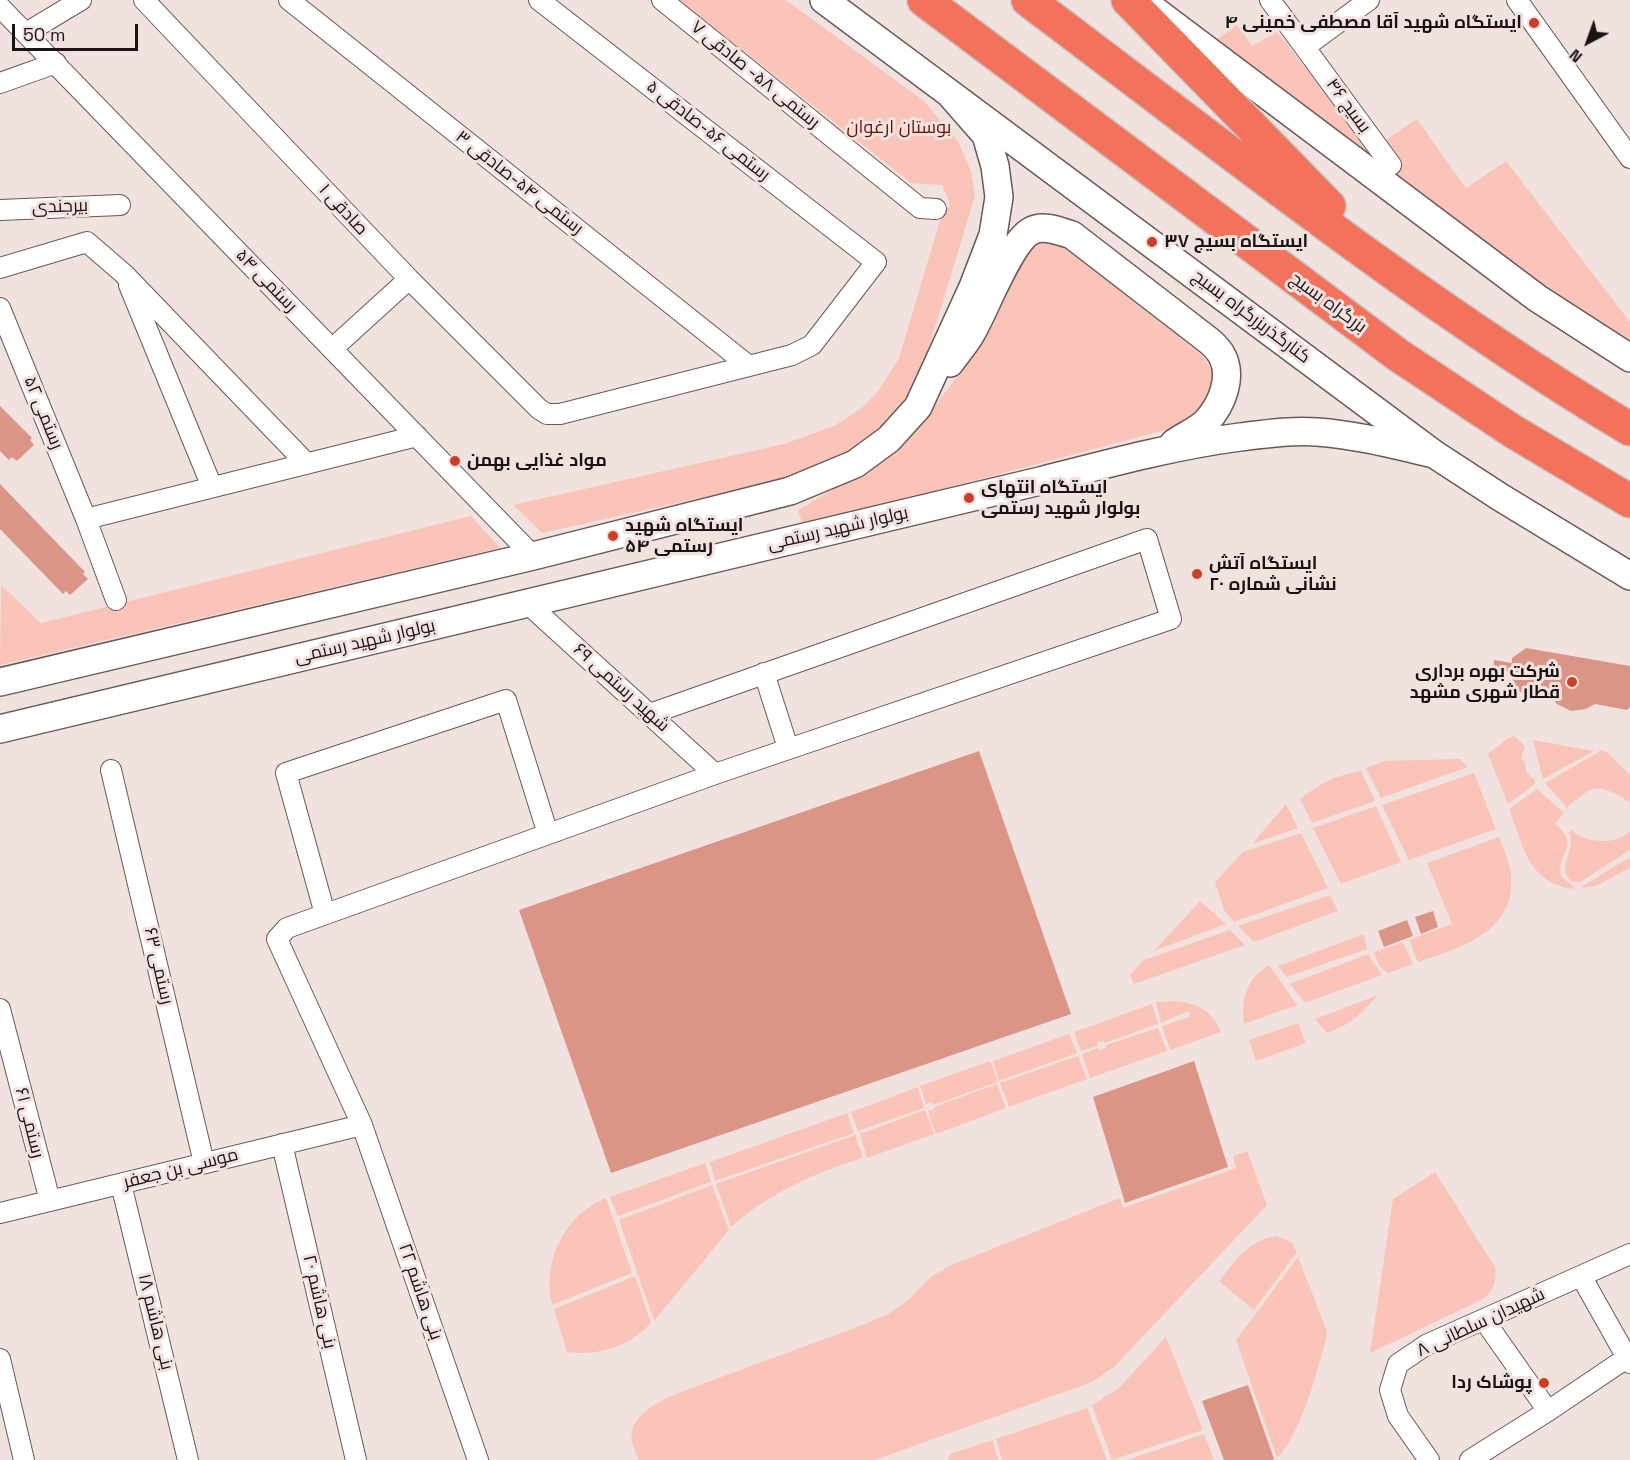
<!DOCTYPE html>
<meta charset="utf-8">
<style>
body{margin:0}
#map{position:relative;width:1630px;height:1460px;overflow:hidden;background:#f2e2df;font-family:"Space Grotesk",sans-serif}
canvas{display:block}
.north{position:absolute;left:1558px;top:12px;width:60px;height:60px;-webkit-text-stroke:4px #f2e2df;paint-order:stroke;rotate:221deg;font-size:16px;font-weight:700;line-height:24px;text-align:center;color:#191413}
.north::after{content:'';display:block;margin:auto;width:21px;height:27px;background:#191413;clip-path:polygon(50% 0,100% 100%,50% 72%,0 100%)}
.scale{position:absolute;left:12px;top:24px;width:126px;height:27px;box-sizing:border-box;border:3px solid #191413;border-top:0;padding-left:8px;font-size:18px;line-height:21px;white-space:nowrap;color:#191413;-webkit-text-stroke:4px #f2e2df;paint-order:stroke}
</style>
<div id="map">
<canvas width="1630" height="1460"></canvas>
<div class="north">N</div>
<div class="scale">50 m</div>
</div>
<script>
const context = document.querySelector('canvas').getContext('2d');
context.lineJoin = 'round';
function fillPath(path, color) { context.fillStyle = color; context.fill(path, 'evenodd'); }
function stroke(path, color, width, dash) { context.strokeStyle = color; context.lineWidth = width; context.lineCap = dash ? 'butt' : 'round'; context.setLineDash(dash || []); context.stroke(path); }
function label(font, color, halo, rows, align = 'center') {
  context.font = font + ' "Space Grotesk",Cairo,sans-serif'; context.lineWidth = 6; context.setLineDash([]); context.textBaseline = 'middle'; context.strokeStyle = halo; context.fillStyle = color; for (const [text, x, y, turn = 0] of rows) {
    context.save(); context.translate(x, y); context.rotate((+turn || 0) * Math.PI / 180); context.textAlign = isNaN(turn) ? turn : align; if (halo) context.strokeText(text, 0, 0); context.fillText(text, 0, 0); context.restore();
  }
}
fillPath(new Path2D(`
 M679,0h107l138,101 34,40 13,30 4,25 -56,184 -20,35 -50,40 -59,23 -248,55 -29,-28 271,-61 50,-18 28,-18 17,-18 20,-32 42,-141 9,-13 -8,-19 -31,-2z
 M1237,25l15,21 25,-14 32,40 18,-8 57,77 33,-22 49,69 40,-27 124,161v28l-416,-309z
 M1041,241l18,2 144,113 8,13 3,14 -9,27 -24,16 -378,100 -5,-16 96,-57 39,-44 33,-45 59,-113z
 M471,516l29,32 -500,117 1,-80 40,38z
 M1514,736l11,10 -4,13 4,3 1,10 9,8v4l-27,20 -20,-50 20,-16z
 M1533,740l61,11 -51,28z
 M1602,750l6,3 22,22v27c-32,-18 -35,-20 -63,6l-22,-25z
 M1460,759l8,8 -87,31 -15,-30 19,-7z
 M1361,771l14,30 -63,22 -12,-24c21,-16 34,-23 61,-28z
 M1474,773l22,56 -87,31 -27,-55z
 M1537,789l27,24 -9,11c27,22 2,27 6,52l12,10v3c-45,-6 -50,-44 -64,-80z
 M1286,804l12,24 -46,16z
 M1376,806l25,56 -60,22 -28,-56z
 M1571,830c15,13 45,16 59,1v19l-50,32h-8c-18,-16 6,-31 -3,-49z
 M1301,833l27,55 -94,34 -10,-12 -9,-28 28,-30z
 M1499,837c5,12 11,26 12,39 5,56 -51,72 -93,86l-9,-22 43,-16 -25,-61z
 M1630,857v11l-34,18 -16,2z
 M1330,895l8,16 -84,31 -16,-16z
 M1200,901l26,23 -72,27z
 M1230,930l15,15 -111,39 -4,-9 14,-15z
 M1364,934l3,15 -80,28 -9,-11z
 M1403,942l10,22 -25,9 -8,-6 -6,-15z
 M1368,954l14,21 -77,28 -15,-19z
 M1269,965l28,40 -53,19c-3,-26 3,-46 25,-59z
 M1378,995c-17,19 -26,29 -51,38l-12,-14z
 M1175,1001c22,2 38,10 46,31l-51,18 -8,-24 28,-9 -2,-6 -27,12 -5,-21z
 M1152,1004l6,20 -53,19 -1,-2 -7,2 1,3 -17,5 -7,-19z
 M1298,1023l8,20 -50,18 -7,-21z
 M1158,1028l9,23 -77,27 -8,-24 16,-6 2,2 6,-2v-3z
 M1069,1034l8,19 -78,28 -6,-20z
 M1078,1056l9,23 -78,28 -9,-24z
 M990,1061l8,21 -65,23 -1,-3 -6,2 -6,-18z
 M997,1084l9,24 -70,26 -8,-23 7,-2 -1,-2z
 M918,1087l6,21 -66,23 -7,-19z
 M925,1110l9,24 -67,24 -7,-24z
 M847,1113l7,20 -139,48 -5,-19z
 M855,1135l8,23c-49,15 -94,35 -132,69l-15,-43z
 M1247,1151l20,54 -153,162 -22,15 -217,78h-236c-2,-6 -6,-12 -7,-18 -4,-27 26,-40 46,-49l187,-69 25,-11 17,-12 25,-25 22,-12 166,-66 3,10 113,-40 -3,-12z
 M705,1163l6,19 -93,34 -8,-19z
 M1435,1172l60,95c2,14 -1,25 -14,33l-111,53 23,-154z
 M712,1185l17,45 -75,91 -35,-101z
 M606,1198l26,75 -80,32c-10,-44 12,-90 54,-107z
 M1277,1236l15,7 5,9 -43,58 -35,-29c17,-20 30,-42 58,-45z
 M1298,1257l29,74 -1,8c-8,31 -27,99 -49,119l-41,-118z
 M635,1276l16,47c-23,24 -52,33 -84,29l-13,-43z
 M1166,1337l37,93 -91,30 -20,-55 26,-16z
 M1087,1408l20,52h-105l-6,-21z
 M1204,1434l10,26h-87z
 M993,1440l5,20h-50l2,-6z`), '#fac4b9');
fillPath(new Path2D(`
 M0,406l32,32 -2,2 4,5 -17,16 -5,-4 -3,3 -9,-9z
 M0,484l85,88 -2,2 5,5 -18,16 -4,-4 -3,3 -63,-65z
 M1526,648l104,18v41l-3,3 -32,-6 -9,5 -15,2 -14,-7 -6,-7 -32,-5 -10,-19 -16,-3 1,-10 18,3v-5z
 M979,751l92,263 -460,159 -92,-263z
 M1433,911l5,16 -17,7 -6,-17z
 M1407,920l6,16 -29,11 -6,-16z
 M1194,1061l34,106 -103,36 -32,-106z
 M1248,1385l26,74 -2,1h-48l-22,-59z`), '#da9587');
const street = new Path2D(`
 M144,0l265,279 130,130 8,5h13l232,-59 20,-10 64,-83 -337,-262
 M289,0l460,366
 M662,0l258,208 16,1
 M1270,0l121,165
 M1517,0l113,158
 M0,7l533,549
 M26,33l55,-33
 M1305,47l64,-47
 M0,83l56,-20
 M0,210l120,-5
 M0,268l87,-26 37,32 183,190
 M129,285l83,202
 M0,308l86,211 30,81
 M332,349l77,-70
 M86,519l331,-83
 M527,603l188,171
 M764,673l24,75
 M111,770l93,393
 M325,914l-39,-141 220,-73 42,134
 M0,1009l50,192
 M282,1144l74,316
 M121,1184l67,276
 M0,1213l362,-88
 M1581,1276l49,87
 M1484,1320l64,91
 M0,1359l24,101
 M478,1460l-116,-335 -85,-186 10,-11 428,-154 456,-155 -24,-80 -497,175
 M1429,1460l-31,-44 -8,-26 8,-26 28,-19 204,-91
 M1470,1460l78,-49 80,-54`);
const secondary = new Path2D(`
 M824,0l610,454 66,43 130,79
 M1154,10l383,288 93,60
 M950,363c7,-10 16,-20 22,-31 13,-22 38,-90 59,-101 12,-7 28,0 41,4l136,105c5,4 10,9 13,14 13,22 1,51 -15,68 -8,8 -22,14 -32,21
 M0,682l533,-126 257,-65 65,-27 34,-25 29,-32 55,-120 20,-52 6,-38 -4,-31 -9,-31 -35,-40
 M0,729l1040,-248c66,-17 132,-35 200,-44 25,-3 52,-7 77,-5 40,3 78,13 117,22`);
const highway = new Path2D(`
 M924,0l474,355 116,77 116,69
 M1028,0c197,148 390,302 602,429
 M1128,0l201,206`);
stroke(street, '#685a57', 22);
stroke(secondary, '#685a57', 30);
stroke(highway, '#c8c7c6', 36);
stroke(street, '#fff', 20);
stroke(secondary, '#fff', 27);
stroke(highway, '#f3725b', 33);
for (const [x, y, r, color] of [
 [1534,23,6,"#cb3f28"],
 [1152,242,6,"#cb3f28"],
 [455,461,6,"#cb3f28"],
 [969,498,6,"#cb3f28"],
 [613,536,6,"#cb3f28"],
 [1197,574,6,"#cb3f28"],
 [1572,682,6,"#cb3f28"],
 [1544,1383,6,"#cb3f28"]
]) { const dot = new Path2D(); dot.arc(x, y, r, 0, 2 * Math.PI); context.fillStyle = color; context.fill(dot); stroke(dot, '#f2e2df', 2); }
label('bold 18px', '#191413', '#f2e2df', [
 ["ایستگاه شهید آقا مصطفی خمینی ۴",1522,23,"right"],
 ["ایستگاه بسیج ۳۷",1164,242],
 ["مواد غذایی بهمن",467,461],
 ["ایستگاه انتهای",981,488],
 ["بولوار شهید رستمی",981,509],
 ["ایستگاه شهید",625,526],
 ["رستمی ۵۴",625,547],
 ["ایستگاه آتش",1209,564],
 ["نشانی شماره ۲۰",1209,585],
 ["شرکت بهره برداری",1560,672,"right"],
 ["قطار شهری مشهد",1560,693,"right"],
 ["پوشاک ردا",1532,1383,"right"]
], 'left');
label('18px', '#191413', '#f2e2df', [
 ["رستمی ۵۸- صادقی ۷",755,75,39],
 ["بسیج ۴۶",1348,106,54],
 ["رستمی ۵۶-صادقی ۵",708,131,38],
 ["رستمی ۵۴-صادقی ۳",519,183,38],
 ["بیرجندی",60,207,-2],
 ["صادقی ۱",343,210,47],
 ["رستمی ۵۴",266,281,46],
 ["بزرگراه بسیج",1328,303,36],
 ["کنارگذربزرگراه بسیج",1251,317,37],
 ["رستمی ۵۲",43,413,68],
 ["بولوار شهید رستمی",838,529,-13],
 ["بولوار شهید رستمی",365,642,-13],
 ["شهید رستمی ۶۹",621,688,42],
 ["رستمی ۶۳",158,966,77],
 ["رستمی ۶۱",29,1123,76],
 ["موسی بن جعفر",181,1169,-14],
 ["بنی هاشم ۲۲",420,1292,71],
 ["بنی هاشم ۲۰",319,1302,77],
 ["بنی هاشم ۱۸",155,1322,76],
 ["شهیدان سلطانی ۸",1481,1323,-25]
]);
label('18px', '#641205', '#f2e2df', [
 ["بوستان ارغوان",899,128]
]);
</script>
